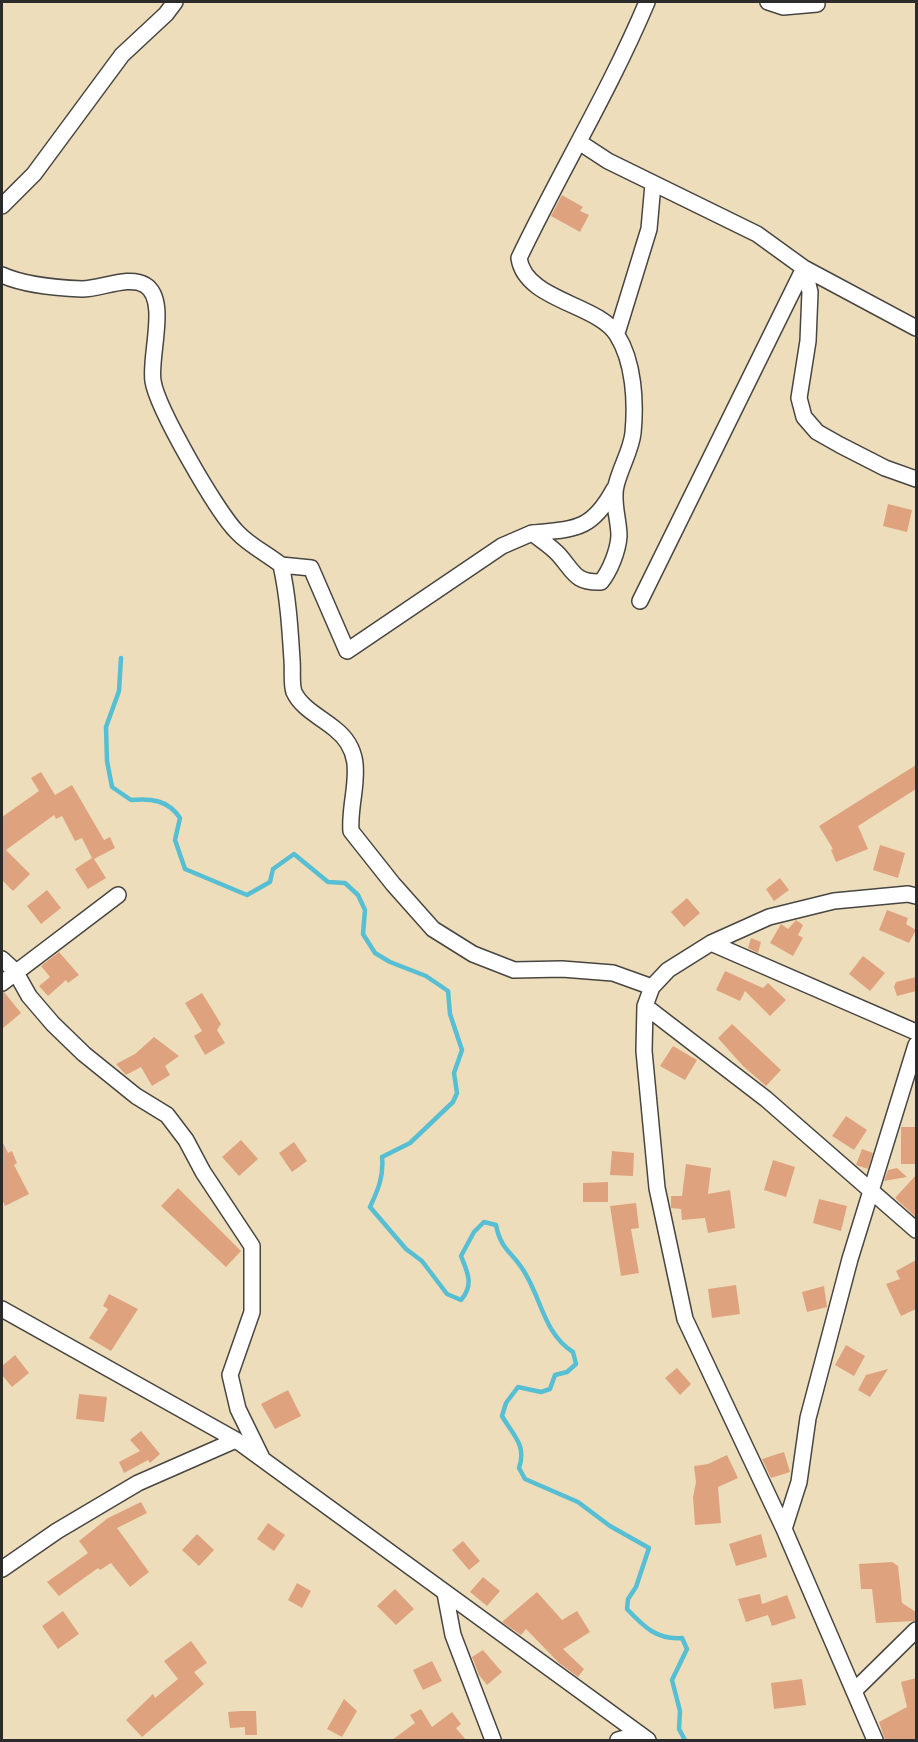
<!DOCTYPE html>
<style>
body{margin:0}
#map{position:relative;width:918px;height:1742px;overflow:hidden;background:#edb;font-family:Mali,sans-serif}
canvas{display:block}
.frame{position:absolute;inset:0;border:3px solid #2b2b2b;pointer-events:none}
</style>
<div id="map">
<canvas width="918" height="1742"></canvas>
<div class="frame"></div>
</div>
<script>
const context = document.querySelector('canvas').getContext('2d');
context.lineJoin = 'round';
function stroke(path, color, width, dash) { context.strokeStyle = color; context.lineWidth = width; context.lineCap = dash ? 'butt' : 'round'; context.setLineDash(dash || []); context.stroke(path); }
function fillPath(path, color) { context.fillStyle = color; context.fill(path, 'evenodd'); }
stroke(new Path2D(`
 M121,658l-2,33 -13,36 1,34 5,26 19,13c20,-2 37,0 49,18l-5,22 10,29 62,26 23,-13 3,-13 21,-15 34,28 17,1 13,12 7,15 -2,24 12,19 15,9 36,14 22,15 2,23 12,36 -8,23 3,20 -4,9 -43,41 -28,14c2,19 -4,33 -12,50l36,42 16,12 25,33 14,6c13,-15 7,-27 0,-44l13,-24 10,-10 12,3c5,26 17,27 29,48 17,28 19,60 48,79l3,12 -9,8 -12,3 -5,14 -9,3 -23,-5 -12,16 -4,13c11,19 25,29 17,52l6,11 53,23 32,24 39,22 -13,39 -8,12 -1,10c17,18 30,31 55,29l5,11 -15,31 8,31 -1,18 6,11`), '#57bfd3', 4.5);
fillPath(new Path2D(`
 M562,195l21,12 -3,4 9,4 -9,17 -29,-16z
 M888,504l24,6 -5,22 -24,-6z
 M916,765v24l-58,37 10,23 -32,13 -5,-12 2,-1 -14,-23z
 M41,772l14,23 17,-10 32,55 6,-3 5,11 -21,11 12,19 -18,11 -13,-20 17,-11 -10,-20 -7,3 -13,-25 -6,3 -2,-4 -48,35 24,24 -17,17 -11,-11v-63l37,-26 -8,-13z
 M880,845l25,8 -7,25 -25,-8z
 M780,878l9,12 -15,11 -8,-12z
 M47,890l14,18 -20,16 -14,-18z
 M687,898l13,15 -16,14 -13,-15z
 M887,910l21,8 -2,6 10,6 -7,13 -30,-13z
 M796,920l7,5 -5,10 5,3 -10,18 -23,-13 11,-19 7,5z
 M751,938l10,4 -3,11 -10,-5z
 M59,952l20,23 -11,8 -2,-3 -18,16 -9,-10 11,-9 -9,-11z
 M863,956l22,17 -15,18 -21,-17z
 M725,971l38,17 5,-5 18,17 -16,16 -25,-25 -5,10 -24,-11z
 M916,977v14l-19,5 -3,-9 2,-5z
 M4,992l17,21 -19,16v-36z
 M202,993l19,31 -4,6 8,13 -20,12 -11,-19 8,-5 -17,-28z
 M732,1024l49,46 -15,16 -23,-20 -25,-28z
 M154,1037l25,19 -14,10 5,9 -18,11 -11,-19 -15,8 -10,-11 19,-10z
 M673,1046l24,14 -12,20 -25,-14z
 M846,1116l21,14 -13,20 -22,-14z
 M901,1127h15v37h-15z
 M241,1140l17,19 -19,17 -17,-19z
 M2,1141l6,12 4,-2 5,12 -3,2 15,29 -24,12 -3,-7z
 M294,1142l13,19 -15,11 -13,-19z
 M862,1149l11,4 -5,16 -12,-4z
 M612,1151l22,2 -1,23 -23,-1z
 M773,1160l22,7 -9,30 -22,-7z
 M686,1164l25,4 -3,26 22,-4 5,38 -27,5 -3,-15 -23,2 -1,-11 -10,-1v-12h11z
 M897,1168l10,9 -23,4 4,-11z
 M916,1175v42l-21,-19z
 M608,1182v20h-25v-19z
 M178,1188l63,63 -15,16 -65,-61z
 M819,1199l28,7 -6,25 -28,-8z
 M636,1203l3,25 -8,1 8,44 -18,3 -11,-70z
 M916,1260v49l-15,7 -15,-32 14,-5 -4,-8z
 M736,1285l4,29 -28,4 -4,-29z
 M824,1286l3,21 -20,5 -5,-20z
 M109,1294l29,15 -27,42 -22,-13 19,-29 -5,-3z
 M846,1345l19,11 -11,20 -19,-11z
 M15,1355l14,18 -17,14 -10,-12v-9z
 M677,1368l14,16 -11,11 -15,-17z
 M888,1369l-18,28 -12,-7 8,-15z
 M288,1390l13,26 -26,13 -14,-25z
 M79,1394l28,3 -3,25 -28,-3z
 M141,1431l19,23 -10,9 -2,-3 -24,13 -5,-11 21,-11 -10,-11z
 M784,1452l6,20 -19,6 -9,-19z
 M727,1455l11,23 -20,9 3,36 -26,2 -2,-28 3,-15 -2,-16 14,-2z
 M141,1502l6,11 -30,15 32,44 -19,15 -19,-24 -11,7 -2,-2 -39,28 -12,-14 41,-29 -9,-12 29,-23z
 M268,1523l17,12 -11,16 -17,-12z
 M197,1534l17,16 -15,16 -17,-16z
 M761,1534l6,23 -31,9 -7,-22z
 M463,1541l17,20 -11,9 -17,-20z
 M892,1562l6,4 4,37 14,9v9l-40,2 -4,-34h-11l-2,-25z
 M483,1577l17,14 -13,15 -17,-14z
 M297,1583l14,8 -9,17 -14,-8z
 M395,1589l19,20 -18,16 -19,-19z
 M537,1592l25,28 15,-9 13,21 -27,17 21,20 -6,8 -19,-14 -33,-34 -5,6 -19,-13z
 M760,1594l2,10 25,-9 9,23 -24,8 -4,-11 -22,7 -8,-23z
 M63,1611l16,23 -21,15 -16,-23z
 M191,1641l16,22 -13,9 10,12 -62,53 -16,-17 27,-26 2,4 23,-19 -14,-18z
 M483,1650l19,22 -15,13 -8,-10 -7,-18z
 M432,1661l10,20 -19,9 -10,-20z
 M916,1678v62h-31l-6,-18 28,-15 -6,-25z
 M802,1679l4,26 -32,4 -3,-26z
 M344,1699l13,12 -15,26 -15,-8z
 M421,1709l11,18 20,-15 9,12 -5,4 10,12h-74l23,-17 -5,-8z
 M240,1711h16l1,24h-12v-8l-15,1 -2,-16z`), '#dea37e');
const minor = new Path2D(`
 M647,2c-37,88 -87,170 -128,256 6,43 80,46 98,77 17,27 19,67 16,98 -2,18 -13,35 -17,53 -4,16 3,34 3,50 -1,15 -9,35 -18,46 -26,1 -27,-10 -42,-27 -7,-8 -18,-15 -27,-22l-30,13 -155,105 -36,-83 -30,-3c7,31 9,63 11,95 1,10 -1,24 2,32 7,16 28,26 41,37 36,28 13,67 16,102l42,53 40,45 40,25 41,16 48,-1 51,4 39,14
 M768,2l15,5 34,-3
 M579,142l29,19 149,73 47,34 6,24 -2,49 -9,57 5,19 13,15 23,13 45,23 31,11
 M2,206l32,-32 88,-119 44,-41 9,-12
 M2,275c22,10 55,13 80,14 19,0 47,-14 63,-4 24,14 4,71 8,96 4,27 64,131 84,151 12,13 30,22 44,33
 M617,333l32,-104 4,-45
 M532,533c44,-4 60,-3 82,-44
 M640,601l164,-333 112,60
 M711,943l205,89
 M2,959l13,12 14,25 24,28 31,30 52,42 31,19 19,25 17,32 49,74v66l-22,63 8,34 23,47
 M2,983l116,-88
 M645,1006l121,93 150,131
 M2,1309l234,131 412,300
 M784,1529l15,-47 9,-64 42,-159 66,-214
 M2,1569l55,-38 81,-48 98,-43
 M445,1593l8,42 40,105
 M855,1690l61,-60
 M618,1740l21,-6
 M875,1740l-91,-211 -99,-210 -28,-131 -13,-137 1,-45 7,-19 16,-17 43,-27 58,-26 65,-16 74,-7 8,2`);
stroke(minor, '#484641', 18);
stroke(minor, '#fff', 15);
</script>
